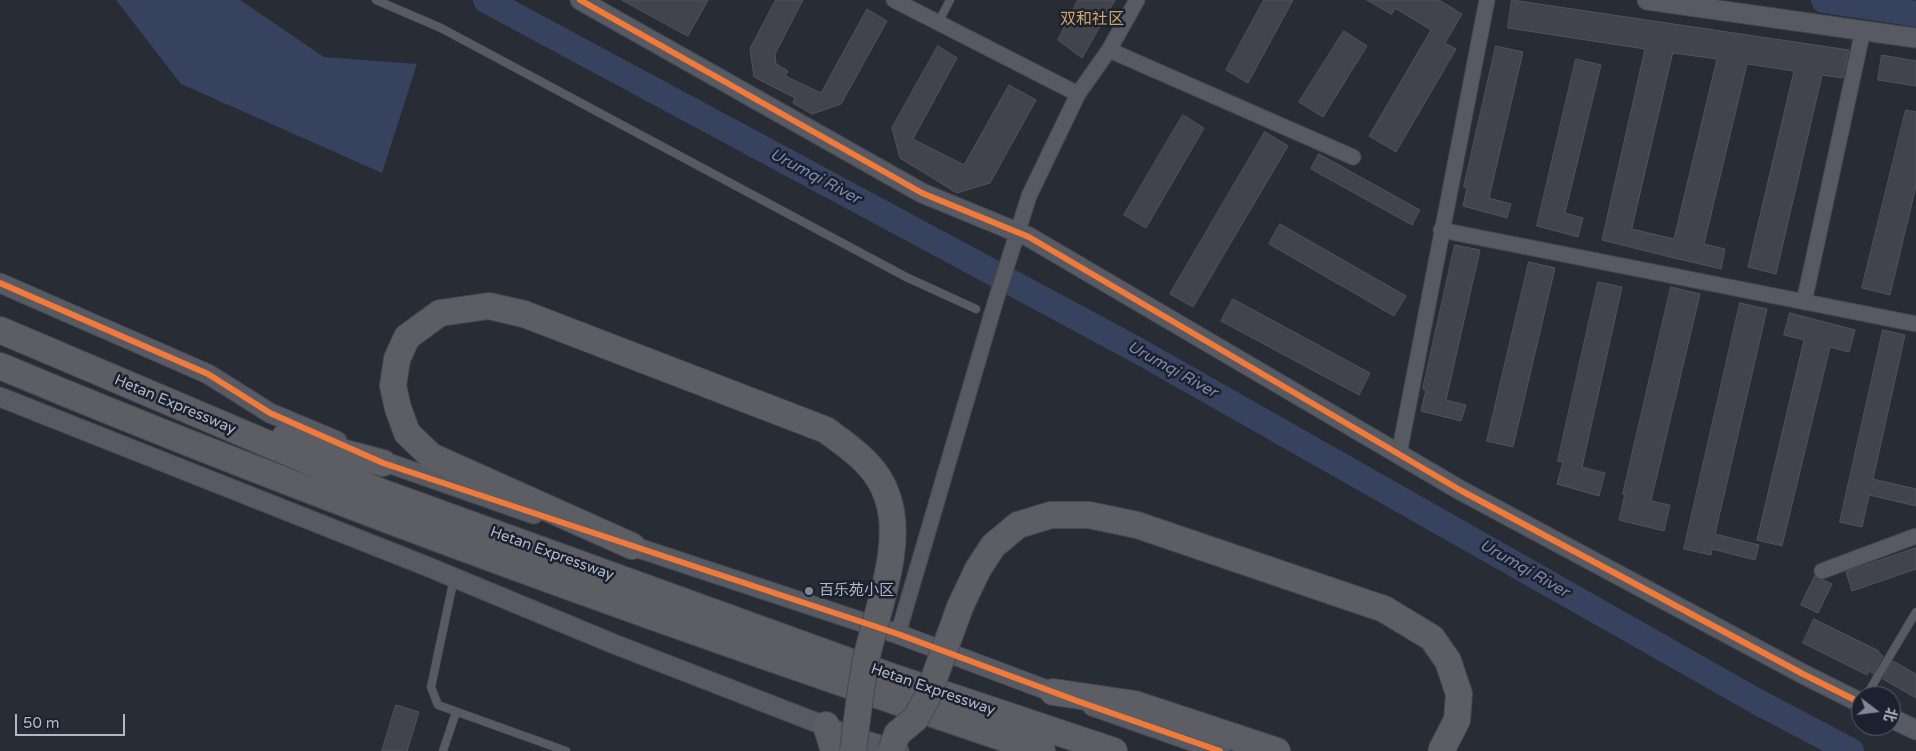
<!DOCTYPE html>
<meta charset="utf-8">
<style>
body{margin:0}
#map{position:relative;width:1916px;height:751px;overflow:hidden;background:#282c35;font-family:"Varela Round","Noto Sans SC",sans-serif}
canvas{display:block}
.north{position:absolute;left:1851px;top:686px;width:50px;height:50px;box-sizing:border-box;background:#1c212f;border:1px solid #585d6b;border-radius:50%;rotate:105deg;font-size:14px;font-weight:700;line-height:20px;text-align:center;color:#b2b6c6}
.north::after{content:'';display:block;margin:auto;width:18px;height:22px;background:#828693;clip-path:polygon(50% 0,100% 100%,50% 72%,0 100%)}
.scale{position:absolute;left:15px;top:714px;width:110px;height:22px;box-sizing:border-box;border:2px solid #b2b6c6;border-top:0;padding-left:6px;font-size:15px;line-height:18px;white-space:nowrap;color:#b2b6c6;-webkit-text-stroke:4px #1c212f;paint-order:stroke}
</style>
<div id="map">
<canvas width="1916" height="751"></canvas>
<div class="north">北</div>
<div class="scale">50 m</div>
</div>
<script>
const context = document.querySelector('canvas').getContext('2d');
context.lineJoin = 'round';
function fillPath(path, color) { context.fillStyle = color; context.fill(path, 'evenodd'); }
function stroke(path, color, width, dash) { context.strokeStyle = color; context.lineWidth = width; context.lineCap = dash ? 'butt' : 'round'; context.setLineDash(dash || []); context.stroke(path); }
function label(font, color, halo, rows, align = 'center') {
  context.font = font + ' "Varela Round","Noto Sans SC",sans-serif'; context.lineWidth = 5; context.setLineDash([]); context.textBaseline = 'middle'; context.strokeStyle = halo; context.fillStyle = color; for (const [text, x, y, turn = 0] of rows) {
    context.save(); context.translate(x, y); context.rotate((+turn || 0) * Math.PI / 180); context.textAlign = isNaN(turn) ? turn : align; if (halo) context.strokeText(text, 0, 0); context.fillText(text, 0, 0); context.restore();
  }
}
fillPath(new Path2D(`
 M116,0h124l84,57 93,7 -35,109 -201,-89z`), '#37425f');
stroke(new Path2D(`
 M486,0l651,350 619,351 95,50
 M1824,0l92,14`), '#37425f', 26);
const building = new Path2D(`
 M622,0h86l-20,36z
 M776,0h27l-28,54 1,10 12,7 -3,5 36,17 46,-84 20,12 -46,83 -29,10 -19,-11 2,-5 -41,-21 -4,-28z
 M1078,0h37l-33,58 -24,-18z
 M1264,0h29l-45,83 -22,-13z
 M1367,0h72l23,14 -17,29 11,6 -60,103 -27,-16 62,-106 -36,-22 -3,6z
 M1512,0l337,50 -6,28 -21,-3 -46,199 -28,-7 46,-196 -47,-7 -43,180 21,5 -4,20 -51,-12 -68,-17 43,-191 -137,-21zM1673,53l44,6 -43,180 -42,-10z
 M1344,31l23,15 -44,71 -24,-15z
 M938,46l19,12 -44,81 51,26 45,-80 27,15 -46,83 -33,10 -57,-35 -8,-30z
 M1496,46l27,6 -34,146 22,6 -4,14 -44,-12 4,-18 -3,-1z
 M1882,55l34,6v25l-38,-6z
 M1576,59l25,6 -36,148 18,5 -5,19 -41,-11z
 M1906,110l10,2v74l-26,109 -28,-7z
 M1183,115l21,13 -58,100 -22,-13z
 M1265,132l23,14 -95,161 -23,-13z
 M1319,154l101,56 -8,15 -101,-56z
 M1280,224l126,72 -12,20 -125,-72z
 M1455,245l25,5 -34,150 20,5 -5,16 -40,-10 5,-21 -3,-1z
 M1529,262l26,6 -42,179 -26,-6z
 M1598,282l24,5 -40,180 23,6 -6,23 -42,-12 6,-22 -5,-1z
 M1671,287l29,7 -49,207 19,4 -6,26 -45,-11 6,-26h-2z
 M1233,299l137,74 -11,22 -138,-74z
 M1740,303l27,6 -52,225 44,11 -4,15 -43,-11 -1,6 -27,-6z
 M1790,313l65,17 -6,22 -19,-5 -48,199 -25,-6 47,-200 -20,-5z
 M1883,330l22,5 -32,144 43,10v17l-47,-11 -7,32 -22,-5z
 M1916,548v21l-64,22 -6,-19z
 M1815,576l17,8 -14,29 -17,-8z
 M1814,619l65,32 -1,1 5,4 -10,18 -4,-3 -2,4 -64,-32z
 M1893,661l23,13v24l-33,-19z
 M396,705l23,7 -12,39h-25z`);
fillPath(building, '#41444c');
stroke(building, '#50535d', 1);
const service = new Path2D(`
 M376,0l65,28 465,249 70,32
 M938,23l12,-23
 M454,578l-23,109 7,18 128,46
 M1866,696l50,-84
 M443,751l13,-39`);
const minor = new Path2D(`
 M894,0l184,94
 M1109,50l244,107
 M1441,230l475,94
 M1804,302l59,-272
 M1399,454l88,-454
 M1822,571l94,-35
 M898,634l97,-331 34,-107 49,-102 31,-44 28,-50`);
const tertiary = new Path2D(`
 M580,0l342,193 107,44 431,253 343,184 58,29
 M1647,0l269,38
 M0,283l208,91 62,39 67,28
 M0,397l426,169 188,78 237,92 48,15
 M371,457l163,57
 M620,542l278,92 165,62
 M1092,706l128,45
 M1891,718l25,12`);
const trunk = new Path2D(`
 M524,314l-35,-8 -49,7 -33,24 -10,22 -4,27 5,22 9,25 24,23 201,90
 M0,330l381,162 503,182 230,77
 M0,366c341,143 691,267 1042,385
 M285,437l98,26
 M1053,692l82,12 142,47
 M826,725l8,26`);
stroke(service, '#44474e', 9);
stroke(minor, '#44474e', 17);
stroke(tertiary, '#44474e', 21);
stroke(trunk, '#454851', 28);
stroke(service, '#585a63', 8);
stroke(minor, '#585a63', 15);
stroke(tertiary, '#585a63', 19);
stroke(trunk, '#5c5e64', 26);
const trunkBridge = new Path2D(`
 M524,314l302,116c25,19 51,35 61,66 18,48 -11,116 -21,164 -6,30 -9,61 -13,91
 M891,751l6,-17 19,-16 11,-20 33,-91 18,-38 15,-23 25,-21 33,-10h38l48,10 247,84 48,29 16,23 11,33 -2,26 -16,31`);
stroke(trunkBridge, '#454851', 28, []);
stroke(trunkBridge, '#5c5e64', 26);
stroke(new Path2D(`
 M580,0l342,193 107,44 431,253 343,184 58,29
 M0,283l208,91 62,39 113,50 515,171 182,68 140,49`), '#f17a3a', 6);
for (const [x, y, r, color] of [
 [809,591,5,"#828693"]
]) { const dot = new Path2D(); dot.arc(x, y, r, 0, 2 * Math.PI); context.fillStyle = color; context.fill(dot); stroke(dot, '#1c212f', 2); }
label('15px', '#b2b6c6', '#1c212f', [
 ["Hetan Expressway",175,405,23],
 ["Hetan Expressway",552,554,20],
 ["Hetan Expressway",933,690,19]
]);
label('15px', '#b2b6c6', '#1c212f', [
 ["百乐苑小区",819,591]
], 'left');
label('16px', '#d0a564', '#1c212f', [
 ["双和社区",1092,20]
]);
label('italic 16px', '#7b88ad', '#1c212f', [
 ["Urumqi River",815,177,28],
 ["Urumqi River",1172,370,29],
 ["Urumqi River",1524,569,30]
]);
</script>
